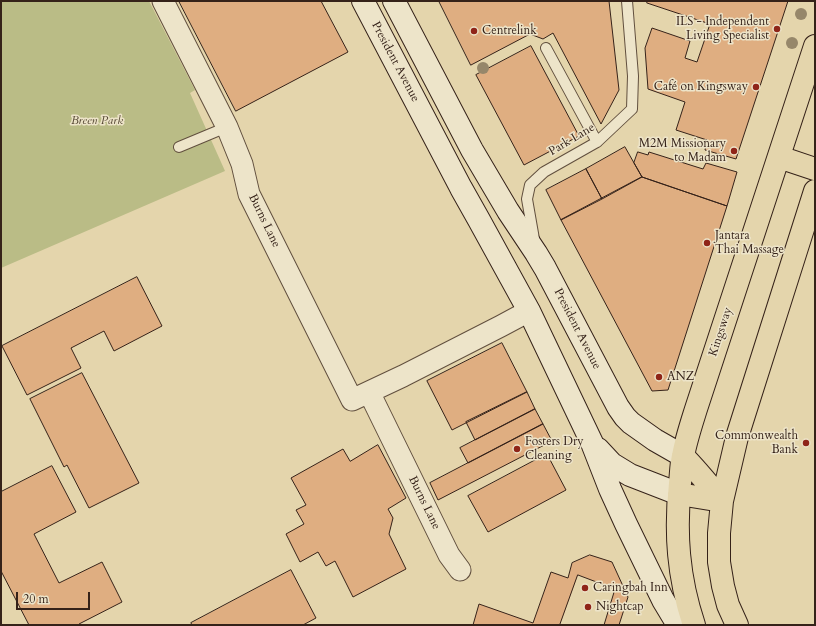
<!DOCTYPE html>
<meta charset="utf-8">
<style>
body{margin:0}
#map{position:relative;width:816px;height:626px;overflow:hidden;background:#e4d5ac;font-family:Cardo,serif}
canvas{display:block}
.frame{position:absolute;inset:0;border:2px solid #352219;pointer-events:none}
.scale{position:absolute;left:16px;top:592px;width:74px;height:18px;box-sizing:border-box;border:2px solid #352219;border-top:0;padding-left:5px;font-size:12px;line-height:14px;white-space:nowrap;color:#352219;-webkit-text-stroke:3px #ede4c9;paint-order:stroke}
</style>
<div id="map">
<canvas width="816" height="626"></canvas>
<div class="frame"></div>
<div class="scale">20 m</div>
</div>
<script>
const context = document.querySelector('canvas').getContext('2d');
context.lineJoin = 'round';
function fillPath(path, color) { context.fillStyle = color; context.fill(path, 'evenodd'); }
function stroke(path, color, width, dash) { context.strokeStyle = color; context.lineWidth = width; context.lineCap = dash ? 'butt' : 'round'; context.setLineDash(dash || []); context.stroke(path); }
function label(font, color, halo, rows, align = 'center') {
  context.font = font + ' Cardo,serif'; context.lineWidth = 3; context.setLineDash([]); context.textBaseline = 'middle'; context.strokeStyle = halo; context.fillStyle = color; for (const [text, x, y, turn = 0] of rows) {
    context.save(); context.translate(x, y); context.rotate((+turn || 0) * Math.PI / 180); context.textAlign = isNaN(turn) ? turn : align; if (halo) context.strokeText(text, 0, 0); context.fillText(text, 0, 0); context.restore();
  }
}
fillPath(new Path2D(`
 M1,1h148l46,89 -5,3 35,78 -224,97z`), '#babc86');
const building = new Path2D(`
 M179,1h142l27,51 -112,59z
 M439,1h170l10,89 -18,34 -48,-91 -10,6 -13,-5 -59,31z
 M648,1h140l-52,158 -31,-9 2,-10 -31,-10 9,-28 -37,-13 -3,-41 7,-20 38,13 -5,17 12,4 13,-38 -63,-21z
 M531,46l48,90 -55,29 -48,-90z
 M625,147l17,30 -40,22 -16,-30z
 M638,152l10,3 1,-3 54,17 3,-6 31,9 -10,34 -85,-29 -8,-14z
 M586,169l16,30 -41,21 -15,-30z
 M642,177l85,29 -59,184 -16,1 -91,-171z
 M137,277l25,49 -48,25 -10,-20 -33,17 10,20 -54,27 -25,-49z
 M502,343l25,49 -75,38 -25,-49z
 M82,373l57,110 -50,25 -22,-43 -3,2 -34,-68z
 M527,392l8,17 -60,31 -9,-18z
 M535,409l8,15 -75,39 -8,-15z
 M543,424l9,17 -114,59 -8,-17z
 M378,445l28,53 -18,11 5,9 -4,16 17,35 -53,28 -18,-36 -9,5 -8,-14 -18,10 -14,-28 18,-10 -8,-14 10,-5 -15,-27 52,-29 7,12z
 M547,454l19,36 -78,42 -20,-36z
 M52,466l24,46 -42,22 25,49 43,-21 20,40 -43,22v1h-50l-28,-54v-79z
 M590,555l22,7 16,35 -9,28h-146l6,-21 54,19 18,-51 17,6 4,-15z
 M291,570l25,48 -13,7h-111l-1,-2z
 M578,575l37,14 -11,36h-44z`);
fillPath(building, '#dfae81');
stroke(building, '#352219', 1);
const service = new Path2D(`
 M546,48l51,94
 M179,147l48,-20
 M534,239l-7,-40 3,-14 14,-13 53,-30 35,-33 1,-33 -6,-75`);
const minor = new Path2D(`
 M163,1l64,126 15,37 7,30 103,206 51,-24 98,-50 28,-15
 M369,392l80,163 11,15`);
const secondary = new Path2D(`
 M363,1l98,187 18,32 50,91 63,132 18,46 16,35 37,76 15,25
 M394,1l78,149 36,61 28,42 9,15 73,139 7,10 6,6 24,17 28,16
 M598,449l14,15 18,11 49,19`);
const primary = new Path2D(`
 M779,157l36,12
 M683,456c14,14 26,29 39,45
 M679,494l43,7
 M694,625c-16,-48 -19,-92 -14,-142 1,-8 1,-18 3,-27 3,-16 8,-31 13,-47l119,-363
 M737,625l-9,-20 -5,-19 -4,-24v-29l3,-32 15,-64 78,-246`);
stroke(service, '#614f3e', 12);
stroke(minor, '#614f3e', 23);
stroke(secondary, '#352219', 24);
stroke(primary, '#352219', 24);
stroke(service, '#ede4c9', 10);
stroke(minor, '#ede4c9', 21);
stroke(secondary, '#ede4c9', 22);
stroke(primary, '#e4d5ac', 22);
context.fillStyle = '#96876a';
for (const [x, y] of [
 [801,14],
 [792,43],
 [483,68]
]) { context.beginPath(); context.arc(x, y, 6, 0, 2 * Math.PI); context.fill(); }
for (const [x, y, r, color] of [
 [777,29,4,"#8f2418"],
 [474,31,4,"#8f2418"],
 [756,87,4,"#8f2418"],
 [734,151,4,"#8f2418"],
 [707,243,4,"#8f2418"],
 [659,377,4,"#8f2418"],
 [806,443,4,"#8f2418"],
 [517,449,4,"#8f2418"],
 [585,588,4,"#8f2418"],
 [588,607,4,"#8f2418"]
]) { const dot = new Path2D(); dot.arc(x, y, r, 0, 2 * Math.PI); context.fillStyle = color; context.fill(dot); stroke(dot, '#ede4c9', 1.5); }
label('12px', '#352219', '#ede4c9', [
 ["ILS - Independent",769,22,"right"],
 ["Living Specialist",769,36,"right"],
 ["Centrelink",482,31],
 ["Café on Kingsway",748,87,"right"],
 ["M2M Missionary",726,144,"right"],
 ["to Madam",726,158,"right"],
 ["Jantara",715,236],
 ["Thai Massage",715,250],
 ["ANZ",667,377],
 ["Commonwealth",798,436,"right"],
 ["Bank",798,450,"right"],
 ["Fosters Dry",525,442],
 ["Cleaning",525,456],
 ["Caringbah Inn",593,588],
 ["Nightcap",596,607]
], 'left');
label('12px', '#352219', '#ede4c9', [
 ["President Avenue",395,62,62],
 ["Park Lane",572,140,-31],
 ["Burns Lane",264,221,64],
 ["President Avenue",577,329,63],
 ["Kingsway",721,332,-72],
 ["Burns Lane",424,503,64]
]);
label('italic 12px', '#564834', '#ede4c9', [
 ["Breen Park",97,121]
]);
</script>
